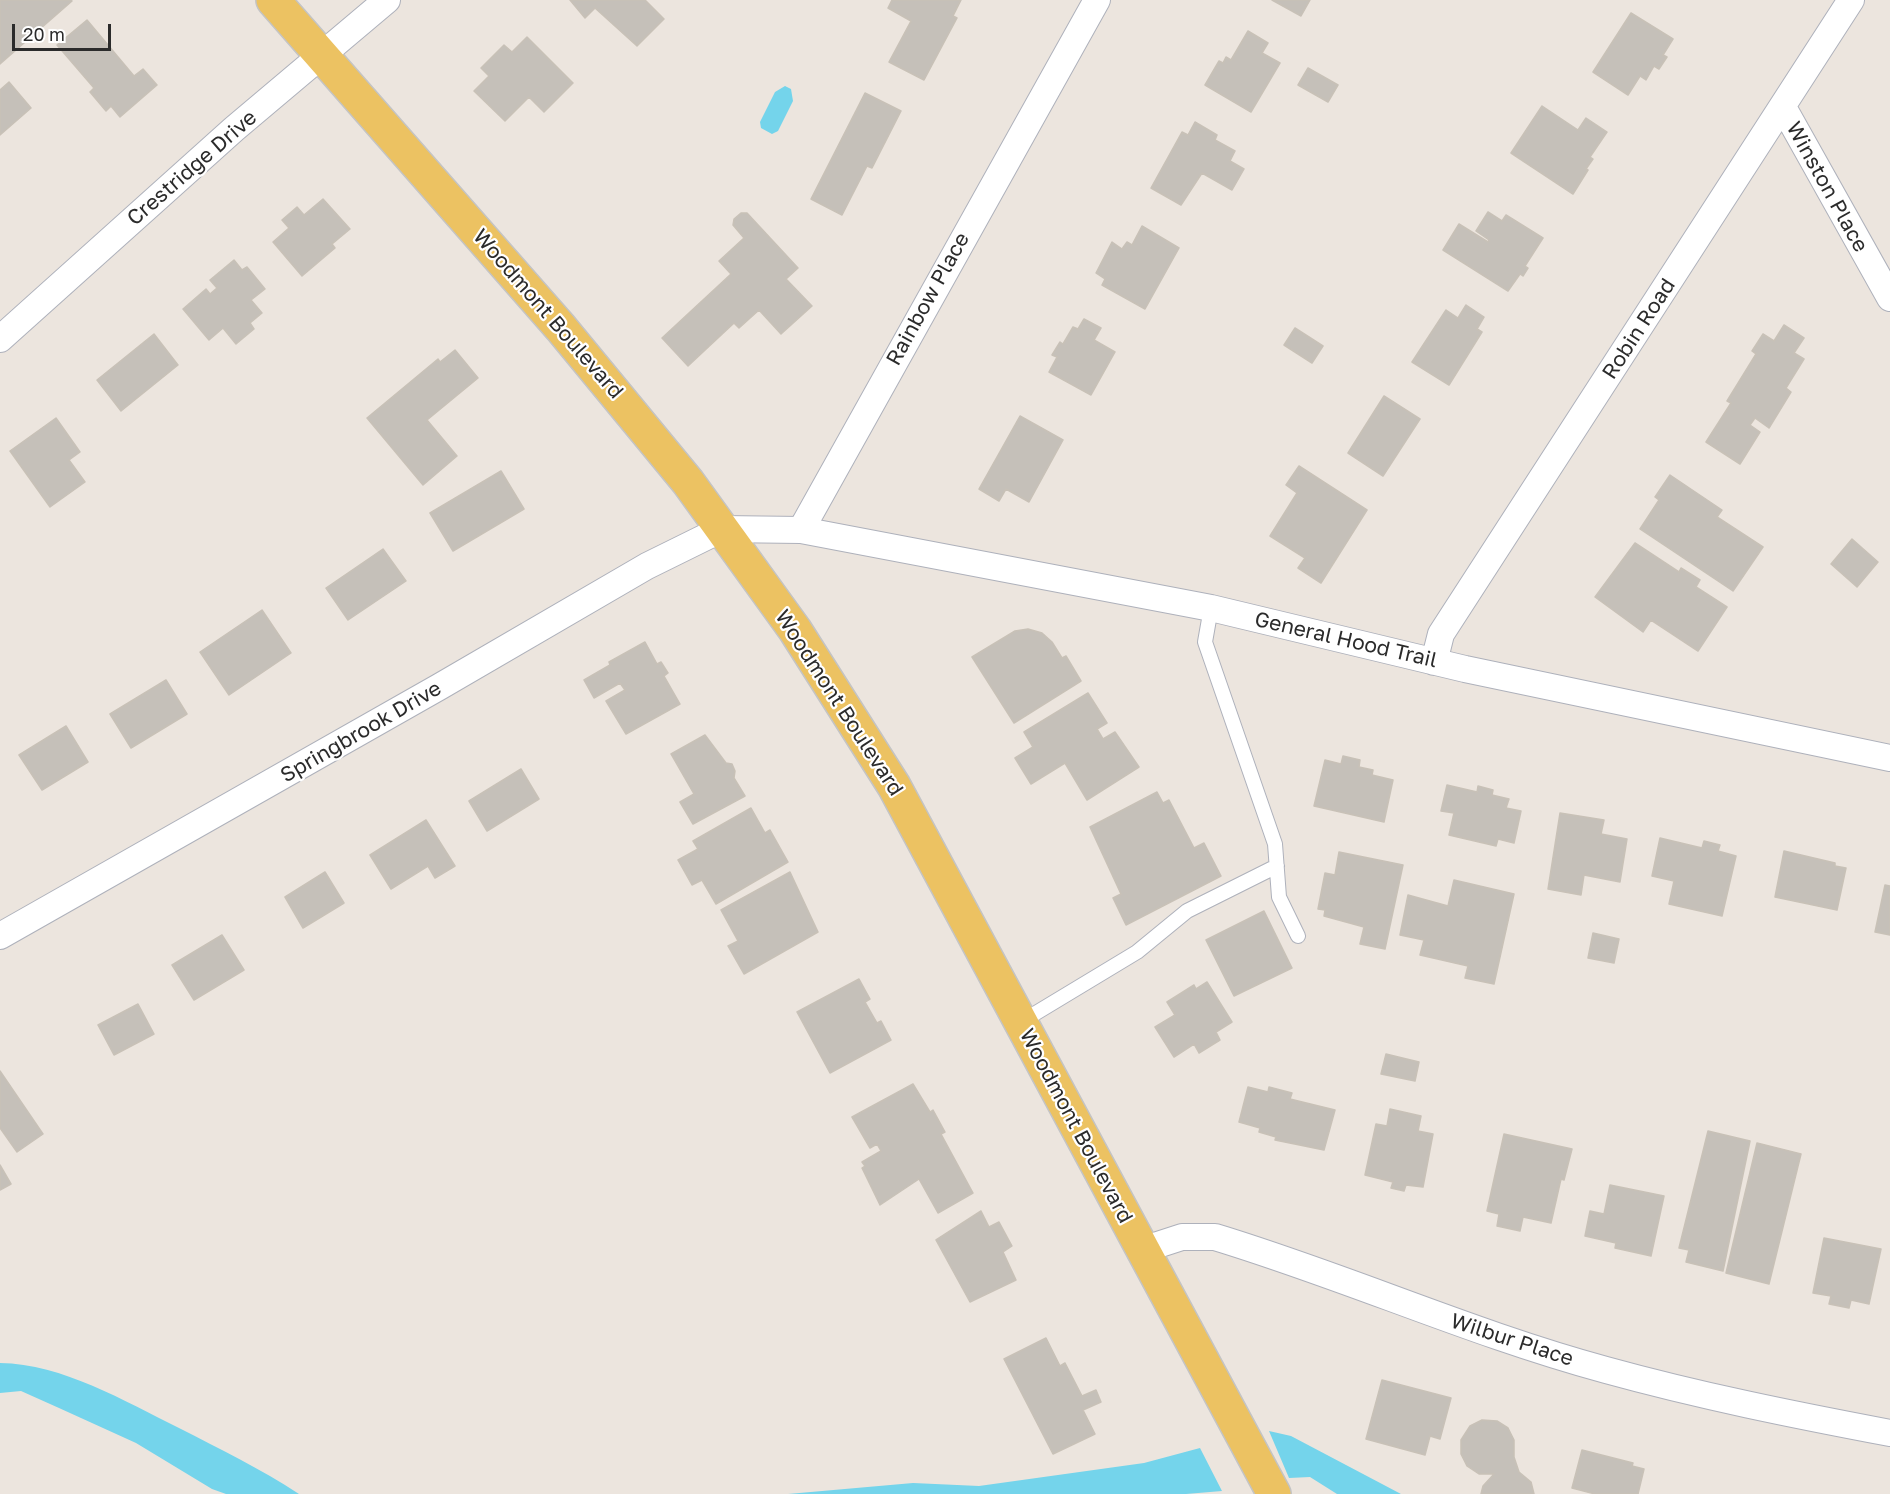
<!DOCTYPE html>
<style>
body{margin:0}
#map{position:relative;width:1890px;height:1494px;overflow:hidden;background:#ece5de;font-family:"Golos Text",sans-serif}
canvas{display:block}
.scale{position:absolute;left:12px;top:24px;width:99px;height:27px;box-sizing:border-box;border:3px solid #2b2b2b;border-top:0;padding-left:8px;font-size:18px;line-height:21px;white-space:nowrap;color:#2b2b2b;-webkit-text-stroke:4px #fff;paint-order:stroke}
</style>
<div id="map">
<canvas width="1890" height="1494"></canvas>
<div class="scale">20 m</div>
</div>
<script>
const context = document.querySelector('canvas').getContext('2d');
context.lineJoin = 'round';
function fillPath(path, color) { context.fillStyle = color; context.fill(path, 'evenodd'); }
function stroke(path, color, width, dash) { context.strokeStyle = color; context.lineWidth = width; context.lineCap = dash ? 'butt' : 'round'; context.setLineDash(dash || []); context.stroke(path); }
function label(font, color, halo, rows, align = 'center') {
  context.font = font + ' "Golos Text",sans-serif'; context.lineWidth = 4.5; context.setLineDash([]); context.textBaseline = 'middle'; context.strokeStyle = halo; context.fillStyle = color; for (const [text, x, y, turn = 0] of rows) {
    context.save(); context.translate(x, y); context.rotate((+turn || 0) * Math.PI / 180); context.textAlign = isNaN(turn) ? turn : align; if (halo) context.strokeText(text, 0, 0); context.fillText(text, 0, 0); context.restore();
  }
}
fillPath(new Path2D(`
 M785,86l6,3 2,12 -15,30 -6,3 -11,-6 -1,-6 15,-30z
 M0,1363c63,1 124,38 179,65 41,21 82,41 120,66h-73l-14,-5 -76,-46 -77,-35 -38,-17 -21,2z
 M1269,1431l22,5 110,58h-64l-27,-17 -21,1z
 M1200,1448l22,43 -36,3h-398l125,-11 66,3 165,-23z`), '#74d4eb');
const building = new Path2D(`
 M0,0h71l1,1 -72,63z
 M570,0h75l19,19 -27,27 -42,-38 -10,10z
 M892,0h69l-8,16 4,2 -33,62 -35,-18 22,-41 -23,-13z
 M1272,0h38l-9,16z
 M1631,13l42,26 -10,16 4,2 -8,12 -5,-3 -8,14 -6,-4 -12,19 -35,-23z
 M87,20l47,56 9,-7 14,16 -37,32 -9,-11 -5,5 -16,-19 4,-4 -37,-43z
 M1248,31l20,12 -6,10 18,10 -29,49 -46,-27 14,-24 4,2 3,-6 5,3z
 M527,37l46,46 -29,29 -15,-15 -24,24 -31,-30 15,-15 -8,-8 23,-23 8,7z
 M1308,68l30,17 -10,17 -30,-17z
 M9,82l22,26 -31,27v-45z
 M865,93l36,18 -29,57 -5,-2 -25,49 -31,-16z
 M1542,106l36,24 8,-12 21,14 -17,25 3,2 -7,10 2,1 -15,24 -62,-41z
 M1195,122l22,13 -2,5 20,11 -5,10 14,8 -12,21 -30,-17 -21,32 -30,-17 31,-56 6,3z
 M323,199l27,30 -18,15 3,4 -33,28 -29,-34 16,-14 -7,-8 15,-13 7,8z
 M1488,212l14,9 4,-6 37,23 -18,28 3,2 -5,8 -3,-2 -12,17 -65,-41 16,-26 29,18 1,-2 -13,-9z
 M741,213h6l51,55 -12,11 26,27 -31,28 -22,-24 -20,18 -5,-5 -46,43 -26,-28 69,-64 -12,-13 25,-23 -11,-13 1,-6z
 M1142,226l37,22 -34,61 -43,-24 3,-6 -9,-6 16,-31 10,7 5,-7 5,3z
 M234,260l8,10 5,-3 18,22 -14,11 11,13 -12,10 4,6 -18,15 -13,-16 -14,12 -26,-31 23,-20 4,5 7,-6 -7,-8z
 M1466,305l18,12 -7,12 5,3 -33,53 -37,-23 34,-52 12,8z
 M1084,319l17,9 -7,12 21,12 -24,43 -42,-23 8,-15 -5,-2 8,-13 3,2 10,-17 5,2z
 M1784,325l20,13 -10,15 10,6 -18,29 5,4 -22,36 -14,-10 -5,7 10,7 -20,32 -34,-22 25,-39 -4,-2 29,-47 -4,-3 11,-17 11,7z
 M1295,328l28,18 -11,17 -28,-18z
 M154,334l24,31 -57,46 -24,-31z
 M455,350l23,28 -51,42 30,36 -34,29 -56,-67 71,-59 2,3z
 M1384,396l36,23 -37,57 -35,-23z
 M1020,416l43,24 -34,62 -23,-13 -7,12 -20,-12z
 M56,418l24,34 -11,8 16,22 -35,25 -40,-56z
 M1299,466l68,44 -46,73 -23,-15 7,-10 -35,-22 27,-43 -11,-8z
 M501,471l23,38 -71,42 -23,-38z
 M1670,475l52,35 -5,7 46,30 -30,44 -93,-62 19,-29 -4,-3z
 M1852,539l26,23 -21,25 -26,-23z
 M1635,543l44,29 2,-4 19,12 -4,7 31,20 -29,44 -47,-31 -8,12 -48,-35z
 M383,549l23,32 -58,39 -22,-32z
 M262,610l29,43 -62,42 -29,-43z
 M1028,629l14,4 10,9 10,16 4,-2 15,25 -67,42 -42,-66 43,-26z
 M645,642l12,22 4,-2 7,11 -4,3 16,28 -54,30 -20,-33 19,-11 -5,-7 -26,15 -10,-18 26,-15 -1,-3z
 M166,680l21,34 -56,34 -21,-34z
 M1088,693l19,30 -10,6 6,10 12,-7 24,35 -52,33 -22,-37 -34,21 -16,-26 18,-11 -9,-15z
 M66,726l22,36 -46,28 -23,-35z
 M705,735l21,28 6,1 3,7 -1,7 11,18 -52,28 -13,-22 14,-8 -23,-40z
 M1343,756l17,4 -1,7 14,3 -1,5 21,5 -9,42 -70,-16 11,-46 16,4z
 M521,769l18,30 -52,32 -18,-30z
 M1447,785l30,7 1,-6 15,4 -1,5 17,4 -3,9 15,3 -7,32 -16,-4 -2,7 -47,-11 5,-22 -13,-2z
 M1157,792l6,11 6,-3 25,48 10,-5 17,33 -95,49 -13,-27 8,-4 -31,-67z
 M751,808l14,25 5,-3 18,32 -72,42 -14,-24 -10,5 -14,-25 20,-11 -5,-8z
 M1560,813l44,7 -3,14 26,5 -7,43 -36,-7 -3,20 -33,-6z
 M426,820l29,46 -20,12 -7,-12 -37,23 -21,-34z
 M1660,838l42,10 2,-7 16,4 -2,6 18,5 -14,60 -53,-12 5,-23 -22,-5z
 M1784,851l51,12v3l11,2 -9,42 -62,-13z
 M1339,852l64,13 -18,84 -25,-5 4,-17 -40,-11 1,-6 -7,-1 7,-36 10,2z
 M325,872l19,31 -41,25 -18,-31z
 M790,872l28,60 -74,42 -16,-28 10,-5 -17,-31z
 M1454,880l60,14 -20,90 -29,-6 3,-12 -48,-11 4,-15 -24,-5 8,-40 40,11z
 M1885,885l5,1v49l-15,-3z
 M1264,911l28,57 -58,28 -28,-56z
 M1593,933l26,6 -5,24 -26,-5z
 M222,935l22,35 -50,30 -22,-35z
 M859,979l11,20 -5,3 12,21 4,-2 10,19 -61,33 -33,-61z
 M1207,982l25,40 -16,10 4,8 -21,13 -5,-9 -20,13 -19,-30 20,-12 -8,-13 27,-17 2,4z
 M138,1004l16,30 -40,21 -16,-30z
 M1386,1054l33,8 -4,19 -34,-7z
 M0,1071l43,63 -26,18 -17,-24z
 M913,1084l17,28 3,-2 12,22 -4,2 32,59 -35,20 -19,-34 -39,26 -18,-37 3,-2 -3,-4 19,-11 -4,-7 -7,4 -18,-31z
 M1248,1087l20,5 1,-5 23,6 -2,6 45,11 -11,40 -49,-10 1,-3 -17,-5 1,-4 -21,-6z
 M1390,1109l31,7 -3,15 15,3 -10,53 -17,-2 -2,6 -13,-3 2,-6 -28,-7 11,-51 11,2z
 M1708,1131l42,10 -27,130 -37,-9 3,-12 -10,-2z
 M1504,1134l68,15 -8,31 -3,-1 -10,44 -28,-6 -3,14 -23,-5 2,-12 -12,-3z
 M1757,1143l44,11 -32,130 -43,-11z
 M0,1165l11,19 -11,6z
 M1610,1185l54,11 -13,60 -36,-8 1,-5 -31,-7 5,-25 14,3z
 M981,1211l8,16 10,-5 13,24 -9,6 13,28 -46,22 -34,-62z
 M1824,1238l57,11 -12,55 -18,-4 -2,8 -20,-4 2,-8 -18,-3z
 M1046,1338l14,28 5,-3 17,33 14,-6 5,12 -18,8 12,24 -42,20 -49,-95z
 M1382,1380l69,18 -11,41 -10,-3 -5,19 -59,-16z
 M1482,1420l15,1 11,7 6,12v17l5,15 12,10 3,12h-53l2,-8 11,-12h-15l-12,-8 -6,-12v-14l9,-14z
 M1582,1450l51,13 -1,3 12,3 -6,25h-43l-23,-6z`);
fillPath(building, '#c5c0b9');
stroke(building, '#c8c1b7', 1.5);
const lane = new Path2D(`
 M1211,608l-6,34 70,202 4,53 19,39
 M1021,1022l116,-70 50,-41 90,-45`);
const street = new Path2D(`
 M1783,107l107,191
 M0,339l234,-210 153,-129
 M801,530l410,78 254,61 425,89
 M1434,662l7,-28 410,-634
 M0,936l439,-249 208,-121 75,-37 79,1 296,-530
 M1142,1250l40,-13h33c132,40 258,97 391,133 94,26 189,45 284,63`);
const primary = new Path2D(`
 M273,0l288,328 127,154 107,148 99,156 380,708`);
stroke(lane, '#aeb1bb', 16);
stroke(street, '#aeb1bb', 28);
stroke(primary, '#c4c4c4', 36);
stroke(lane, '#fff', 14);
stroke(street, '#fff', 26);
stroke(primary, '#ecc262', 33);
label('21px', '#2b2b2b', '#fff', [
 ["Crestridge Drive",192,168,-41],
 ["Winston Place",1827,187,61],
 ["Rainbow Place",928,299,-61],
 ["Woodmont Boulevard",548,314,49],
 ["Robin Road",1639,329,-57],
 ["General Hood Trail",1346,640,13],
 ["Woodmont Boulevard",839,703,57],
 ["Springbrook Drive",361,732,-30],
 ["Woodmont Boulevard",1076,1126,62],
 ["Wilbur Place",1512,1340,18]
]);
</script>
